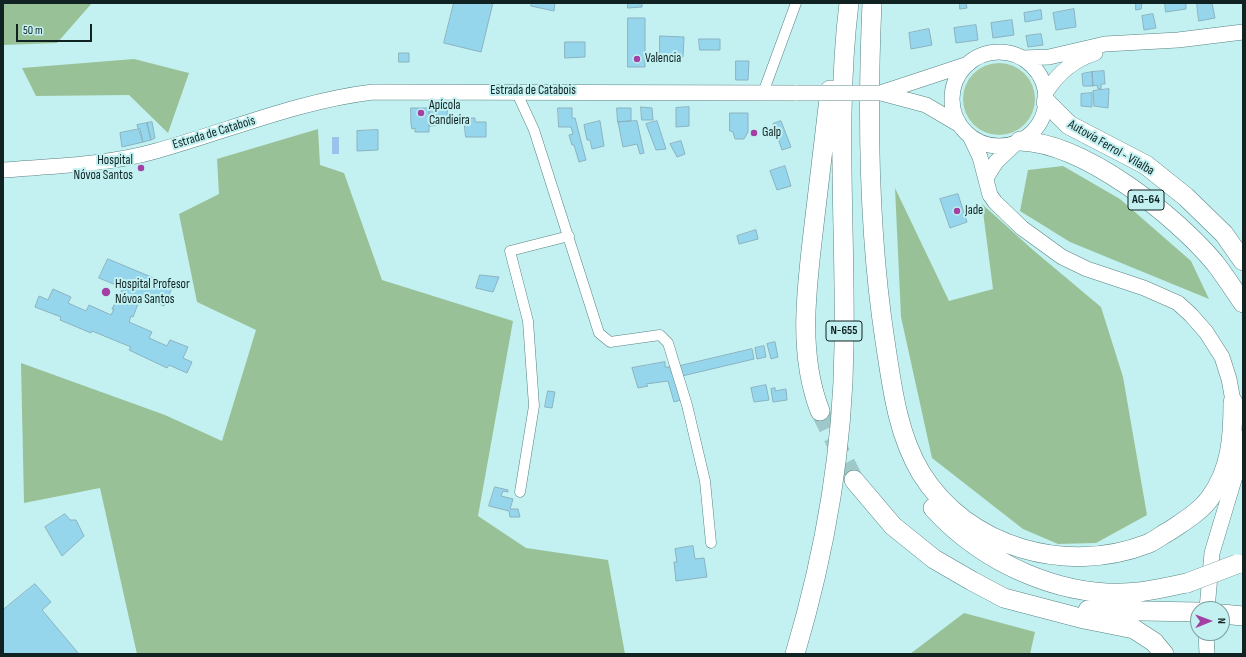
<!DOCTYPE html>
<meta charset="utf-8">
<style>
body{margin:0}
#map{position:relative;width:1246px;height:657px;overflow:hidden;background:#c3f1f1;font-family:"Sofia Sans Condensed",sans-serif}
canvas{display:block}
.frame{position:absolute;inset:0;border:4px solid #102222;pointer-events:none}
.north{position:absolute;left:1190px;top:601px;width:40px;height:40px;box-sizing:border-box;background:#c3f1f1;border:1px solid #7b9e9e;border-radius:50%;rotate:89deg;font-size:11px;font-weight:700;line-height:16px;text-align:center;color:#102222}
.north::after{content:'';display:block;margin:auto;width:14px;height:18px;background:#a43fa4;clip-path:polygon(50% 0,100% 100%,50% 72%,0 100%)}
.scale{position:absolute;left:16px;top:24px;width:76px;height:18px;box-sizing:border-box;border:2px solid #102222;border-top:0;padding-left:5px;font-size:12px;line-height:14px;white-space:nowrap;color:#102222;-webkit-text-stroke:3px #c3f1f1;paint-order:stroke}
</style>
<div id="map">
<canvas width="1246" height="657"></canvas>
<div class="frame"></div>
<div class="north">N</div>
<div class="scale">50 m</div>
</div>
<script>
const context = document.querySelector('canvas').getContext('2d');
context.lineJoin = 'round';
function fillPath(path, color) { context.fillStyle = color; context.fill(path, 'evenodd'); }
function stroke(path, color, width, dash) { context.strokeStyle = color; context.lineWidth = width; context.lineCap = dash ? 'butt' : 'round'; context.setLineDash(dash || []); context.stroke(path); }
function label(font, color, halo, rows, align = 'center') {
  context.font = font + ' "Sofia Sans Condensed",sans-serif'; context.lineWidth = 4; context.setLineDash([]); context.textBaseline = 'middle'; context.strokeStyle = halo; context.fillStyle = color; for (const [text, x, y, turn = 0] of rows) {
    context.save(); context.translate(x, y); context.rotate((+turn || 0) * Math.PI / 180); context.textAlign = isNaN(turn) ? turn : align; if (halo) context.strokeText(text, 0, 0); context.fillText(text, 0, 0); context.restore();
  }
}
fillPath(new Path2D(`
 M963 99a36 36 0 1 1 72 0a36 36 0 1 1-72 0Z`), '#a5c8a2');
fillPath(new Path2D(`
 M3,3h89l-35,40 -54,2z
 M134,59l55,14 -21,60 -39,-38 -93,1 -14,-28z
 M318,129l2,36 24,8 38,107 131,41 -35,195 48,32 82,12 17,94h-488l-37,-166 -76,15 -3,-140 144,52 57,26 34,-111 -59,-28 -18,-88 40,-20 -2,-35z
 M1063,166l57,33 71,62 18,38 -139,-57 -50,-31 8,-41z
 M895,188l54,113 44,-12 -11,-85 51,46 68,57 22,70 24,138 -51,28 -38,1 -35,-15 -91,-71 -31,-141z
 M964,613l71,19 -5,22h-120z`), '#99c197');
fillPath(new Path2D(`
 M332,137h7v17h-7z`), '#9ac3ec');
const building = new Path2D(`
 M454,3h39l-12,49 -37,-9z
 M532,3h23l-1,8 -23,-5z
 M628,3h14v4l-14,1z
 M960,3h6l1,5 -7,1z
 M1136,3h6l-1,6 -5,1z
 M1165,3h21v6l-20,3z
 M1197,3h15l3,15 -16,3z
 M1074,9l2,18 -20,3 -3,-17z
 M1041,10l1,9 -17,3 -1,-9z
 M1153,14l3,14 -12,2 -2,-14z
 M628,18h17v49h-17z
 M1012,20l2,15 -21,3 -2,-15z
 M976,25l2,15 -22,3 -2,-15z
 M929,29l3,16 -21,4 -2,-16z
 M1041,34l2,11 -15,2 -2,-11z
 M660,36l24,1 -1,20h-23z
 M699,39h21v11h-20z
 M565,42h20v15l-20,1z
 M399,53h10v9h-10z
 M736,61h13l-1,19h-12z
 M1104,71l1,13h-4v5h-3l-1,-4 -4,1 -1,-14z
 M1092,72l1,14h-10l-1,-12z
 M1109,89l-1,19 -14,-2 -1,-15z
 M1092,93v14l-11,-1v-12z
 M440,106h8l-2,19 -17,1v-19z
 M641,107l11,1 1,12h-11z
 M689,107v19l-13,1v-19z
 M411,108h18v24h-14v-4l-3,1 -1,-5z
 M558,108h14v10h3l11,42 -7,2 -5,-17h-2l-3,-10 4,-1 -2,-7h-12z
 M617,108h14v13l-13,1z
 M730,113h18v19l-4,7h-9l-2,-7 -3,-1z
 M464,118h11v4h11v15h-20z
 M600,121l4,25 -12,3 -2,-9h-3l-3,-15z
 M637,121l7,32 -4,1 -3,-10 -14,3 -5,-25z
 M657,121l9,28 -10,1 -10,-26z
 M781,121l10,26 -9,3 -9,-26z
 M152,122l3,16 -4,2 -4,-17z
 M147,123l4,17 -8,2 -6,-17z
 M140,129l3,13 -21,5 -2,-14z
 M378,130v20l-21,1v-20z
 M681,141l4,13 -8,3 -7,-13z
 M785,166l6,20 -14,4 -7,-19z
 M958,194l9,28 -17,6 -10,-29z
 M756,230l2,9 -19,5 -2,-8z
 M108,259l65,27 -9,20 -23,-10 -8,21 -2,-1 -2,6 23,10 -3,6 18,8 3,-6 18,7 -5,11 9,4 -5,11 -18,-8 -2,3 -38,-18 2,-3 -39,-16 -1,2 -31,-13 1,-3 -26,-10 4,-11 9,4 5,-11 18,8 -3,6 18,8 3,-6 22,10 3,-6h-2l11,-21 -24,-10z
 M480,275l19,2 -6,15 -17,-4z
 M775,342l3,15 -7,2 -4,-15z
 M764,346l2,11 -9,2 -2,-11z
 M752,349l2,10 -72,17 -2,-10z
 M665,362v5h5l11,33 -7,2 -6,-21 -22,3 2,2 -10,2 -6,-20z
 M766,385l3,15 -15,2 -3,-14z
 M775,388v3l11,-2 1,11 -14,2 -2,-13z
 M548,391l7,1 -3,16 -7,-1z
 M495,487l13,3v2l-5,-1 -2,5 12,3 -3,10h8l2,8h-10l-1,-6 -20,-5z
 M65,514l5,6h6l8,16 -22,20 -17,-29z
 M693,546l2,13 9,-1 3,19 -31,4 -2,-19h3l-2,-13z
 M35,584l16,18 -9,8 37,44h-76v-44z`);
fillPath(building, '#96d6ed');
stroke(building, '#8ab2c0', 1);
stroke(new Path2D(`
 M820,411l34,69`), '#9fc8c8', 19, [19, 10]);
const street = new Path2D(`
 M516,91l18,39 65,203 11,9 50,-7 8,8 19,62 18,76 6,62
 M763,93l33,-90
 M520,492l14,-86 -6,-85 -18,-70 59,-15`);
const secondary = new Path2D(`
 M952 99a47 47 0 1 1 94 0a47 47 0 1 1-94 0Z
 M1023,58l26,-1 56,-13 73,-4 65,-8
 M1046,92c12,-19 27,-32 49,-39
 M880,93l88,-29
 M881,93l45,12 34,20
 M970,136l10,21 10,38 5,7 27,26 40,29 25,12 57,19 34,15 13,12 15,17 16,25 7,22 6,33
 M3,170c51,-4 104,-5 153,-19 72,-20 142,-50 217,-59l424,1
 M986,178l10,-16 19,-18
 M1207,609l5,-56 24,-80 3,-35
 M1206,633l1,21`);
const highway = new Path2D(`
 M872,3c-5,113 -4,227 13,338 7,45 12,92 36,132 46,75 146,102 226,71 8,-3 16,-10 24,-14 13,-9 29,-18 39,-32 21,-29 23,-60 23,-96
 M1046,102l23,23 77,40 40,32 38,37 19,27
 M1020,141c64,2 155,74 195,122 10,13 19,27 28,40
 M820,411c-23,-59 -13,-125 -6,-186 5,-45 11,-90 16,-135
 M854,480l39,46 41,33 38,22 32,17 80,21 50,10 20,13 10,12
 M933,508c50,55 130,92 206,84 16,-2 32,-6 48,-9
 M1088,610l110,2
 M1222,614l21,2
 M795,654c30,-101 48,-203 49,-308 2,-115 -9,-229 5,-343`);
stroke(street, '#588383', 11);
stroke(secondary, '#588383', 16);
stroke(highway, '#588383', 20);
stroke(street, '#fff', 10);
stroke(secondary, '#fff', 15);
stroke(highway, '#fff', 19);
const secondaryBridge = new Path2D(`
 M797,93h83`);
const highwayBridge = new Path2D(`
 M1187,583l50,-19`);
stroke(secondaryBridge, '#588383', 16, []);
stroke(highwayBridge, '#588383', 20, []);
stroke(secondaryBridge, '#fff', 15);
stroke(highwayBridge, '#fff', 19);
for (const [x, y, r, color] of [
 [637,59,4,"#a43fa4"],
 [421,113,4,"#a43fa4"],
 [754,133,4,"#a43fa4"],
 [141,168,4,"#a43fa4"],
 [957,211,4,"#a43fa4"],
 [106,292,5,"#a43fa4"]
]) { const dot = new Path2D(); dot.arc(x, y, r, 0, 2 * Math.PI); context.fillStyle = color; context.fill(dot); stroke(dot, '#c3f1f1', 1.5); }
for (const [x, y, w] of [
 [1146,200,36],
 [844,331,36]
]) { const box = new Path2D(); box.roundRect(x - w / 2, y - 10, w, 20, 3); context.fillStyle = '#c3f1f1'; context.fill(box); stroke(box, '#102222', 1); }
label('bold 12px', '#102222', null, [
 ["AG-64",1146,200],
 ["N-655",844,331]
]);
label('13px', '#102222', '#c3f1f1', [
 ["Valencia",645,59],
 ["Apícola",429,106],
 ["Candieira",429,121],
 ["Galp",762,133],
 ["Hospital",133,161,"right"],
 ["Nóvoa Santos",133,176,"right"],
 ["Jade",965,211],
 ["Hospital Profesor",115,285],
 ["Nóvoa Santos",115,300]
], 'left');
label('13px', '#102222', '#c3f1f1', [
 ["Estrada de Catabois",533,91],
 ["Estrada de Catabois",214,133,-17],
 ["Autovía Ferrol - Vilalba",1111,148,30]
]);
</script>
